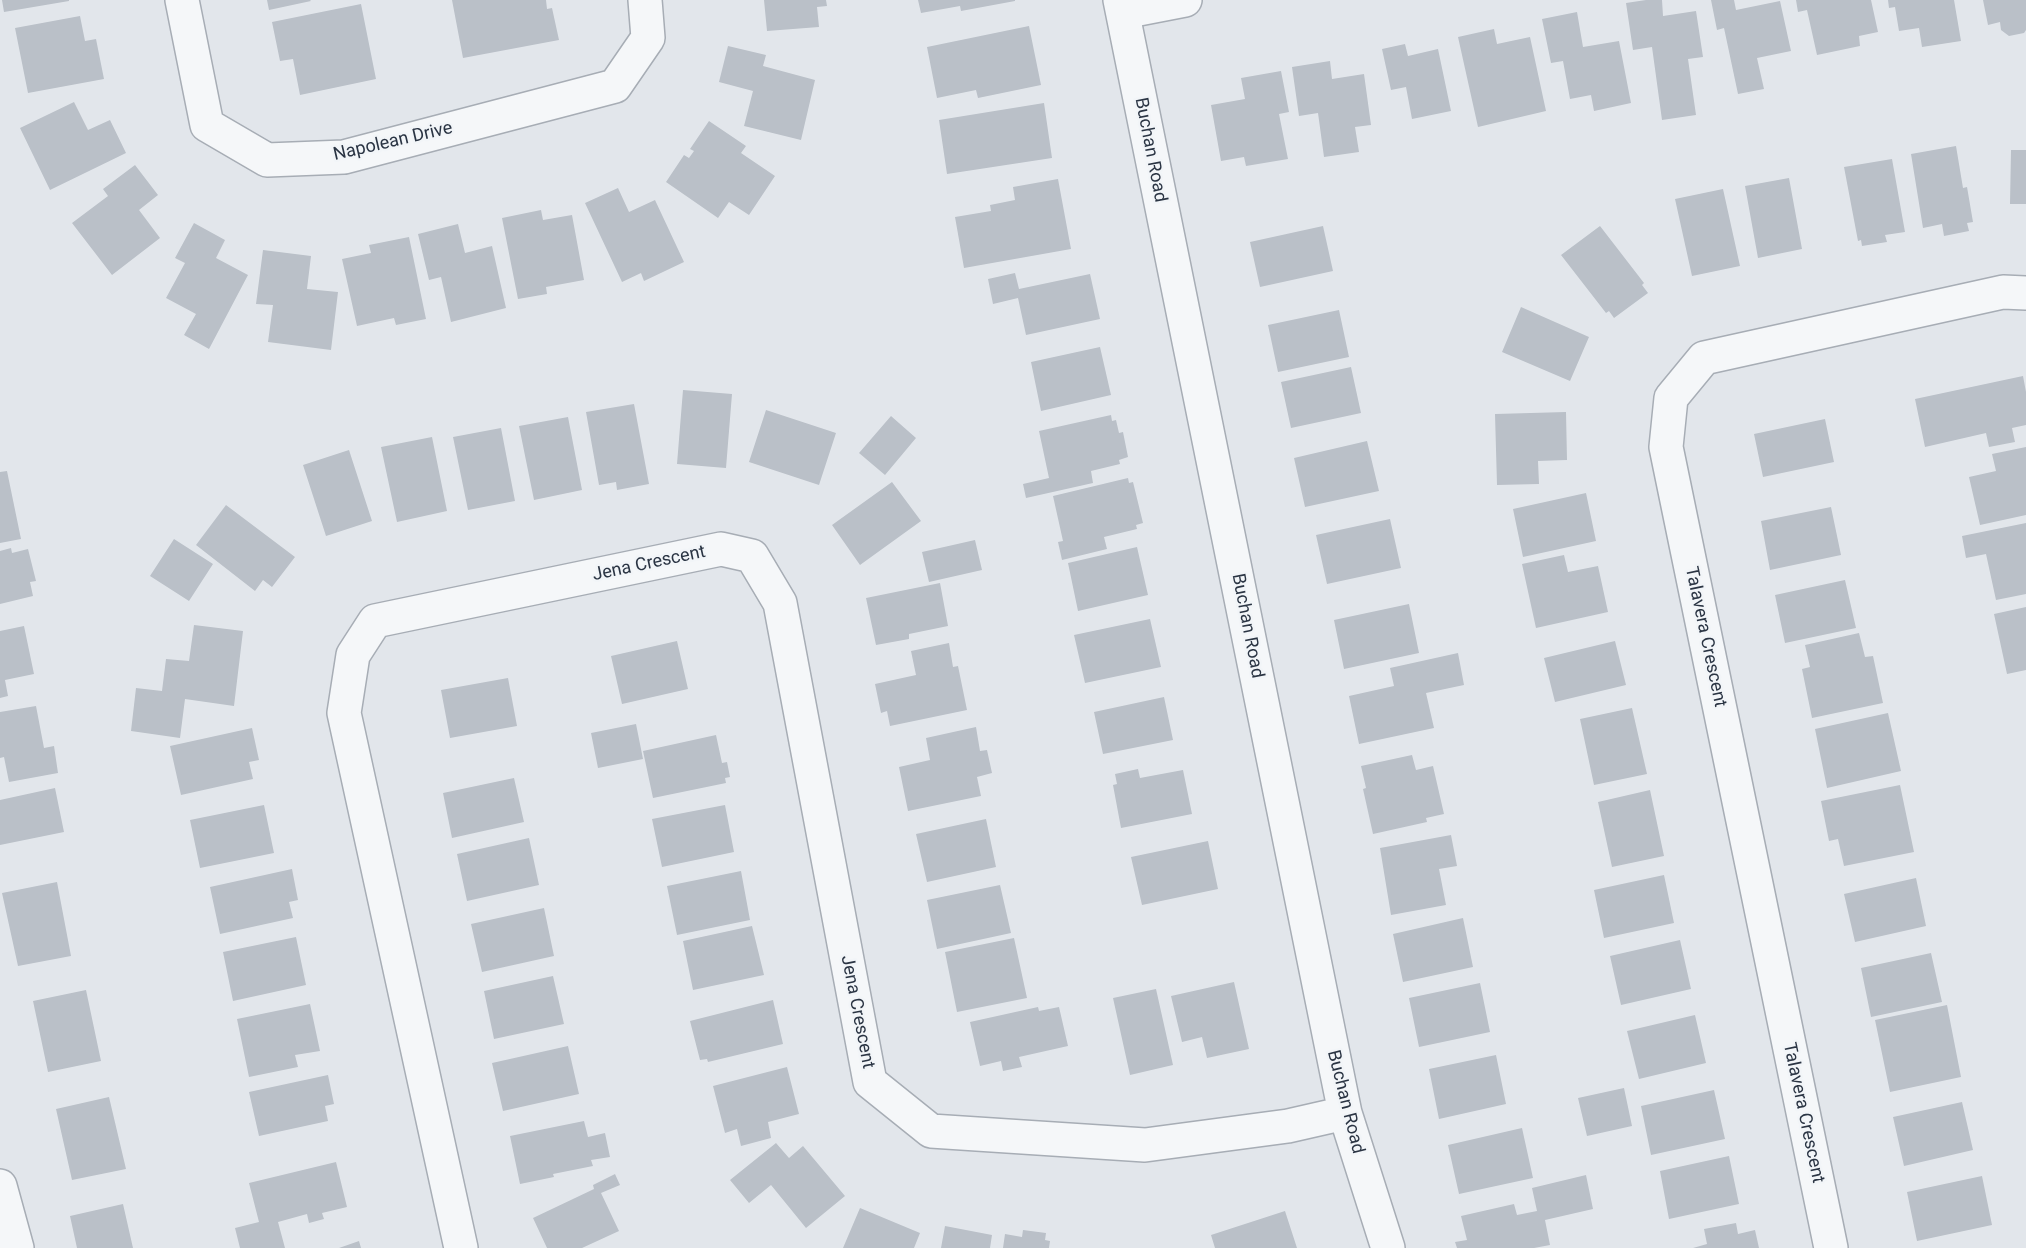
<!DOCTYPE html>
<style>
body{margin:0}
canvas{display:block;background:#e2e6eb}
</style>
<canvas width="2026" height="1248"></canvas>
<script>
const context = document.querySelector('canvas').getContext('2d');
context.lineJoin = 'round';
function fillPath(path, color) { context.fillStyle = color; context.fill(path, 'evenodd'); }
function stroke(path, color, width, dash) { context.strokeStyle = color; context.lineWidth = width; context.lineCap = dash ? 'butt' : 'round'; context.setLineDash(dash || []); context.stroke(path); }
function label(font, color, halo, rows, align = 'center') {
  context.font = font + ' Roboto,sans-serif'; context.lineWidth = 5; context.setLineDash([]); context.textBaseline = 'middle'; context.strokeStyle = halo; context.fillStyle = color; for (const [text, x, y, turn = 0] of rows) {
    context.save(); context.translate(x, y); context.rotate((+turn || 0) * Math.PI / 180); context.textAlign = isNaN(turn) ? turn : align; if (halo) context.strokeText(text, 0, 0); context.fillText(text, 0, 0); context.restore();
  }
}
fillPath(new Path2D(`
 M2,0h67v1l-65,11z
 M267,0h43l1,1 -42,9z
 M452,0h94l1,9 5,-1 7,32 -96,18z
 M764,0h62l1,6 -10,1 2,20 -52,4z
 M918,0h97v1l-54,10 -1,-5 -39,7z
 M1646,0h16l1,16 33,-5 7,46 -15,2 8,56 -34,5 -10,-73 -19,3 -7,-47z
 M1711,0h23l2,10 44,-9 11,50 -34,7 7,31 -26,5 -14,-66 -7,2z
 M1796,0h75l7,32 -19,4 1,10 -43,9 -10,-45 -9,2z
 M1888,0h66l7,41 -39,6 -3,-19 -20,3 -4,-24 -6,1z
 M1983,0h43v30l-2,3 -15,3 -8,-6 -1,-8 -12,3z
 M361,4l15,75 -76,16 -7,-36 -13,2 -8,-39z
 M1577,12l6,35 36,-6 12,62 -37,8 -3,-16 -21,4 -7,-38 -12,2 -9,-44z
 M80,16l5,25 11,-2 8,40 -76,14 -13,-65z
 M1029,26l12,59 -63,13 -2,-8 -39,8 -10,-51z
 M1494,29l3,15 33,-7 16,74 -68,16 -20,-90z
 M1405,44l3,12 30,-7 13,62 -39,8 -6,-32 -15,3 -9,-41z
 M728,46l38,9 -3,11 52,14 -14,60 -57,-14 9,-35 -34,-9z
 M1330,61l2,18 32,-5 7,51 -16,2 4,25 -35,5 -6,-44 -19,3 -7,-49z
 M1281,71l8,41 -10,2 9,45 -42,7 -2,-9 -23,4 -10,-56 34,-6 -4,-21z
 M74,102l14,28 22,-10 16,33 -76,37 -30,-62z
 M1044,103l8,55 -105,16 -8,-54z
 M709,121l37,25 -5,7 34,23 -26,39 -20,-13 -11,16 -52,-36 18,-27 5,3 5,-7 -4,-2z
 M1956,146l7,42 4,-1 6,35 -6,1 2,8 -25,5 -2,-12 -19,4 -12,-74z
 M2011,150h15v54h-16z
 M1892,159l13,73 -20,3 2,7 -25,4 -1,-6 -3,1 -14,-74z
 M135,165l23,30 -19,15 21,28 -48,37 -40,-52 36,-27 -5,-7z
 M1789,178l13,71 -44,9 -13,-72z
 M1058,179l13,70 -107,19 -9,-51 36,-6 -1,-6 25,-5 -2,-13z
 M618,188l11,24 26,-12 29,62 -40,19 -3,-8 -19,9 -37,-79z
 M1723,189l17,77 -48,10 -17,-77z
 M541,210l2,10 29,-5 12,65 -38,7 1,7 -29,5 -16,-81z
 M194,223l31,17 -9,18 32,17 -39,74 -25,-14 12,-21 -30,-16 19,-35 -10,-5z
 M458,224l7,29 27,-7 14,62 -55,14 -10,-45 -12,3 -11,-46z
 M1323,226l10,45 -73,16 -10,-45z
 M1600,226l44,57 -2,2 6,8 -34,25 -5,-7 -3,2 -45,-58z
 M409,237l17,82 -30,6 -2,-7 -37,8 -15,-67 29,-6 -2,-8z
 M263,250l48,6 -4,33 31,3 -7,58 -63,-8 5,-37 -17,-1z
 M1015,273l4,16 71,-15 10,45 -74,16 -8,-37 -25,6 -5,-25z
 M1521,307l68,30 -19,44 -68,-29z
 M1339,310l10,47 -71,15 -10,-47z
 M1100,347l11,48 -70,16 -10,-49z
 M1351,367l10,46 -70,15 -10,-46z
 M2023,376l3,16v33l-14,3 3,14 -26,5 -3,-14 -61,14 -10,-48z
 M683,390l49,4 -6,74 -49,-4z
 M634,404l15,80 -32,6 -1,-8 -17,3 -13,-73z
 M766,410l70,23 -17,52 -70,-23z
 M1566,412l1,48 -29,1 1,23 -42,1 -2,-71z
 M1111,415l1,6 4,-1 3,13 4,-1 5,25 -9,3 1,4 -29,7 2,12 -67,15 -3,-14 26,-6 -10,-47z
 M891,416l25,22 -31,37 -26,-22z
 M568,417l14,73 -48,10 -15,-74z
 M1825,419l9,43 -71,15 -9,-43z
 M501,428l14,73 -47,9 -15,-73z
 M432,437l15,74 -50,11 -16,-75z
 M1367,441l12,50 -74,16 -11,-49z
 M2026,447v68l-46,10 -11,-48 27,-6 -4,-17z
 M349,450l23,71 -46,15 -23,-71z
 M7,471l14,68 -21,4v-71z
 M1128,478l1,5 4,-1 10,41 -7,2 1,4 -33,8 3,12 -45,11 -4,-18 5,-1 -10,-45z
 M892,482l29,39 -61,44 -28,-40z
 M1586,493l10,48 -73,16 -10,-48z
 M226,505l69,52 -23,30 -9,-7 -8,11 -59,-46z
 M1831,507l10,48 -71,15 -9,-49z
 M1390,519l11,49 -74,16 -11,-49z
 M2026,523v71l-30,6 -10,-46 -20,4 -4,-22z
 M174,539l39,25 -24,37 -39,-25z
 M975,540l7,30 -53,12 -7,-30z
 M1137,547l11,48 -70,16 -10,-48z
 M11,548l1,5 16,-4 8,32 -6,1 3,14 -33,8v-53z
 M1564,555l4,17 30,-6 10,46 -72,16 -14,-64z
 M1845,580l11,48 -71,15 -10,-48z
 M940,583l8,43 -39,8v5l-33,6 -10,-47z
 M1409,604l10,49 -75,16 -10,-49z
 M2026,607v63l-19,4 -13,-60z
 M1150,619l11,48 -76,16 -11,-48z
 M194,625l49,6 -9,75 -49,-7 -5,39 -49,-7 5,-43 26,3 4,-32 23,2z
 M24,626l10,48 -29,6 3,16 -8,2v-67z
 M1859,633l6,24 8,-1 10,47 -71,15 -10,-49 8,-2 -5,-22z
 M677,641l11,48 -66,15 -11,-48z
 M1615,641l11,44 -71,17 -11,-44z
 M949,643l4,24 5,-1 9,44 -77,16 -3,-15 -6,2 -6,-29 41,-9 -5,-24z
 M1458,653l6,32 -38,8 8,35 -75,16 -10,-48 45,-10 -4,-18z
 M508,678l9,48 -67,12 -9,-48z
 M1164,697l9,43 -70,14 -9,-42z
 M36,706l8,42 10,-2 4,27 -49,9 -5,-25 -4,1v-46z
 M1632,708l15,66 -53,11 -14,-66z
 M1888,713l13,58 -74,17 -12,-59z
 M636,724l7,35 -45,9 -7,-35z
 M976,727l4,24 7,-1 5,23 -15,4 4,19 -73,15 -9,-44 31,-7 -4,-22z
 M252,728l7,32 -10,2 4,17 -72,16 -11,-49z
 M716,735l6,28 5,-1 3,15 -5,1 1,5 -73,15 -10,-47z
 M1412,755l4,15 17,-4 11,48 -18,4 1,4 -54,12 -10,-45 3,-1 -5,-22z
 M1138,769l2,9 43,-8 9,44 -71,14 -8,-43 4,-1 -2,-10z
 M514,778l10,44 -72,16 -9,-45z
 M1900,785l14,67 -70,14 -6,-27 -9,2 -8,-40z
 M55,788l9,44 -64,13v-45z
 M1650,790l14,66 -52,11 -14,-65z
 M264,805l10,48 -74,15 -10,-48z
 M725,805l9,47 -72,15 -10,-48z
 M986,819l10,48 -69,15 -11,-48z
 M1451,835l6,31 -18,3 7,36 -55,10 -11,-67z
 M529,838l10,47 -72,16 -10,-47z
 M1208,841l10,48 -76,16 -11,-48z
 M292,869l6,31 -9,2 4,16 -73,16 -10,-47z
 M741,871l9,49 -73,15 -10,-49z
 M1664,875l10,48 -70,15 -10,-48z
 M1916,878l10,48 -71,16 -11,-48z
 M57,882l14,74 -53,10 -16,-73z
 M1000,885l11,48 -74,16 -10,-49z
 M544,908l10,48 -72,16 -11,-48z
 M1463,918l10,49 -70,15 -10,-48z
 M752,926l12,49 -71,15 -10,-49z
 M296,937l10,48 -73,16 -10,-49z
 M1014,938l13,60 -70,14 -12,-60z
 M1680,940l11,49 -70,16 -11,-49z
 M1931,953l11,49 -71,15 -10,-49z
 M553,976l11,48 -70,15 -10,-48z
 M1234,982l15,67 -42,9 -5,-21 -20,5 -11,-46z
 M1480,983l10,49 -71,15 -10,-49z
 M1156,989l17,76 -43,10 -17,-77z
 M86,990l15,71 -53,11 -15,-71z
 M773,1000l10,44 -75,18 -1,-3 -7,1 -10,-39z
 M310,1004l10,47 -25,4 3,12 -49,10 -12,-58z
 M1947,1005l14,72 -71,15 -15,-72z
 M1038,1007l1,4 20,-4 9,39 -49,11 3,10 -19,4 -2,-10 -21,5 -10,-44z
 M1695,1015l11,48 -67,16 -12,-48z
 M568,1046l11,48 -76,17 -11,-48z
 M1496,1055l10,49 -67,15 -10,-50z
 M787,1067l12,47 -31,8 3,16 -30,8 -4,-17 -12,4 -12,-47z
 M328,1075l6,29 -9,2 3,15 -69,15 -10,-44z
 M1624,1088l8,38 -45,10 -9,-38z
 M1714,1090l11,49 -74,16 -10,-49z
 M109,1097l17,72 -54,11 -16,-71z
 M1962,1102l11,48 -69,16 -11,-49z
 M584,1121l4,16 17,-4 5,24 -19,3 2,6 -40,8 1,3 -34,7 -10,-48z
 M1522,1128l11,50 -74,16 -11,-49z
 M776,1143l13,15 14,-12 42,50 -39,32 -35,-43 -22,18 -19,-23z
 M1729,1156l10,48 -70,15 -9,-48z
 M336,1162l11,45 -25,6 2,6 -15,4 -2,-9 -29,8 7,26h-45l-5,-20 24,-6 -10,-39z
 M615,1174l5,11 -19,8 18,38 -37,17h-35l-14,-30 61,-29 -1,-4z
 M1586,1175l7,34 -48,11 5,25 -16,3h-77l-2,-6 12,-2 -6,-24 53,-12 3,11 20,-4 -5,-23z
 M1982,1176l10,49 -75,16 -10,-49z
 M123,1204l10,44h-56l-7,-32z
 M860,1208l60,25 -6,15h-71z
 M1285,1211l12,37h-82l-4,-13z
 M1736,1223l2,11 17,-4 4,18h-66l14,-4 -3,-15z
 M945,1226l47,9 -2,13h-49z
 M1023,1230l23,3 -1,7 5,1 -1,7h-46l2,-14 17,3z
 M359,1241l2,7h-22z`), '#bac0c8');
const minor = new Path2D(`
 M182,0l25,125 60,35 77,-3 271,-71 33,-48 -3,-38
 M1120,0l225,1113 43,135
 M1123,12l62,-12
 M461,1248l-117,-535 9,-58 22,-34 346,-72 31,7 28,47 90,479 61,49 214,14 143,-19 57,-13
 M1831,1248l-165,-801 5,-49 33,-40 299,-66 23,1`);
const tertiary = new Path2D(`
 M0,1186l17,62`);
stroke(minor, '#a7adb5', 36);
stroke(tertiary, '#a7adb5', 36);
stroke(minor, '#f5f7f9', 33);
stroke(tertiary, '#f5f7f9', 33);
label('18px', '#2a3443', '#f2f5f8', [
 ["Napolean Drive",393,142,-13],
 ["Buchan Road",1150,150,79],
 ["Jena Crescent",649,564,-12],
 ["Buchan Road",1247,626,79],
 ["Talavera Crescent",1705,637,78],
 ["Jena Crescent",857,1012,79],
 ["Buchan Road",1345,1102,76],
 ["Talavera Crescent",1803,1113,78]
]);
</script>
